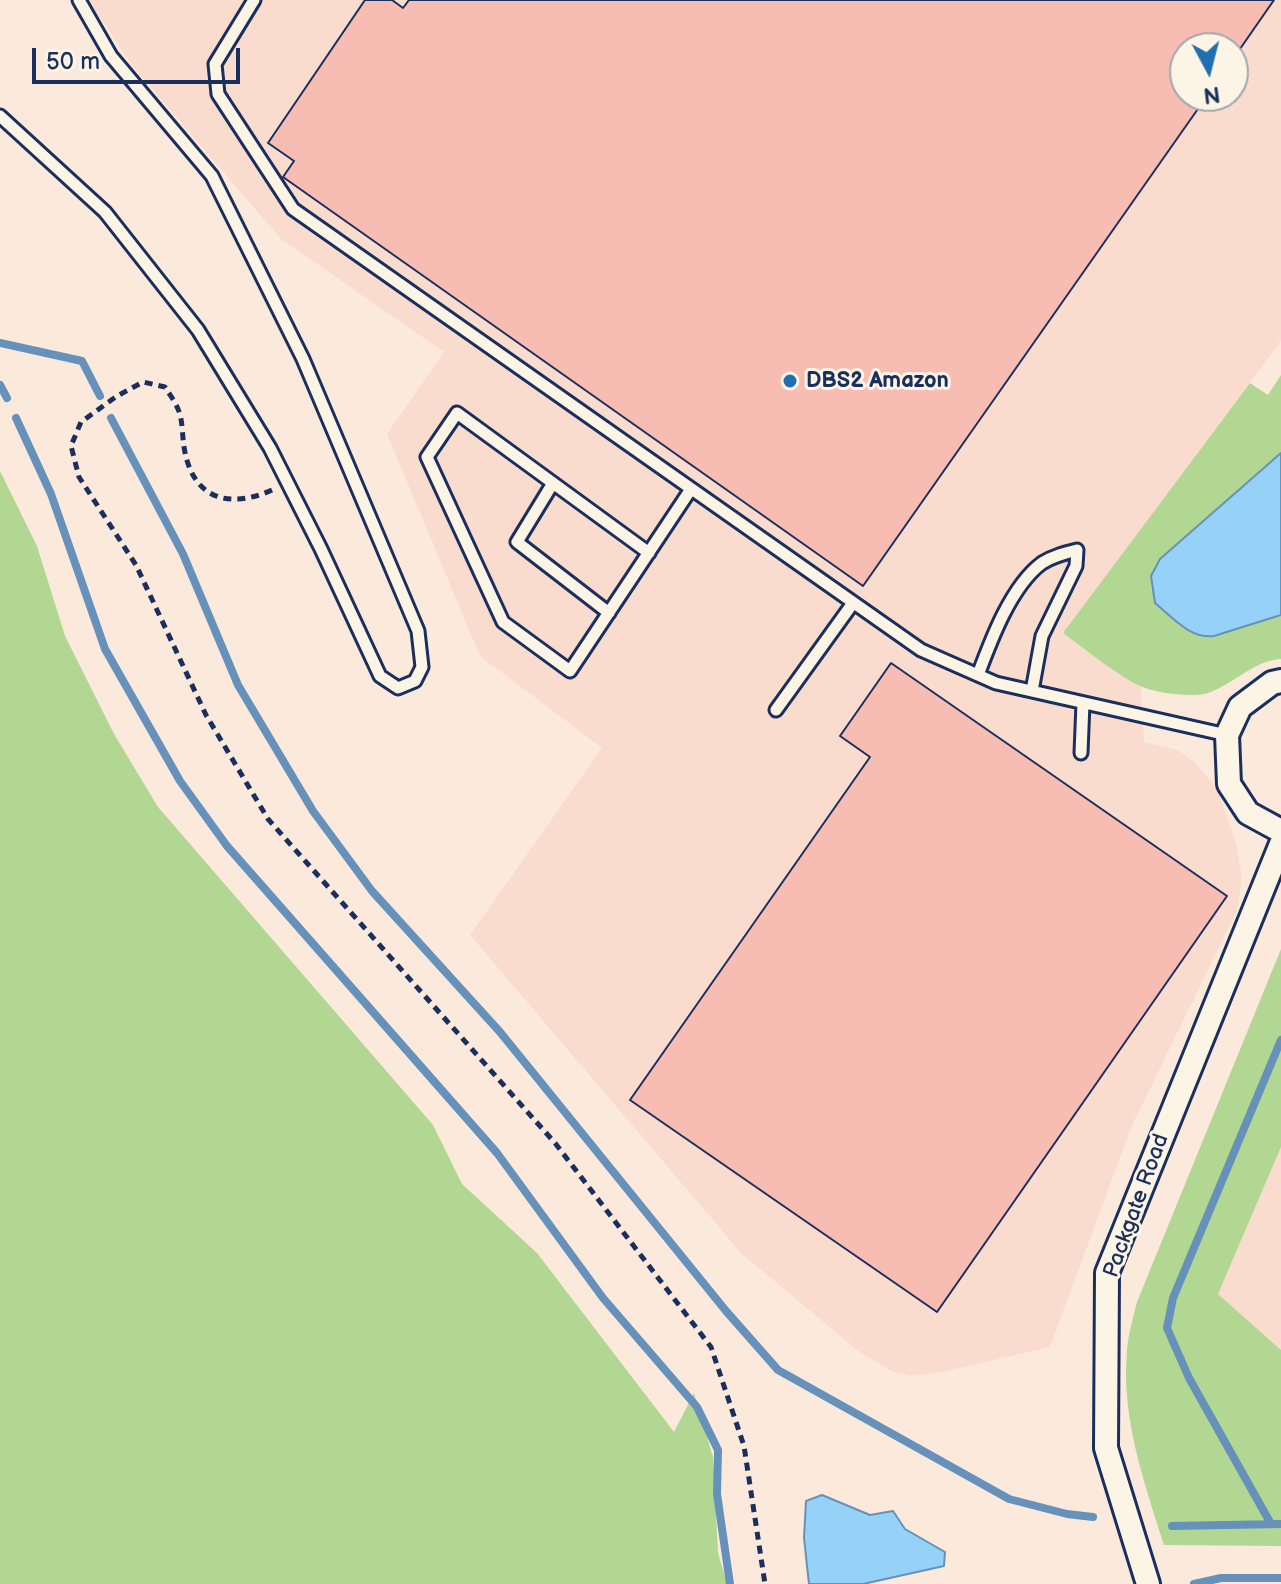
<!DOCTYPE html>
<style>
body{margin:0}
#map{position:relative;width:1281px;height:1584px;overflow:hidden;background:#fbeadb;font-family:"Balsamiq Sans",sans-serif}
canvas{display:block}
.north{position:absolute;left:1169px;top:32px;width:80px;height:80px;box-sizing:border-box;background:#fcf5e5;border:2px solid #a2a6af;border-radius:50%;rotate:173deg;font-size:22px;font-weight:700;line-height:32px;text-align:center;color:#1b2f5e}
.north::after{content:'';display:block;margin:auto;width:28px;height:36px;background:#1f6fb2;clip-path:polygon(50% 0,100% 100%,50% 72%,0 100%)}
.scale{position:absolute;left:32px;top:48px;width:208px;height:36px;box-sizing:border-box;border:4px solid #1b2f5e;border-top:0;padding-left:10px;font-size:24px;line-height:28px;white-space:nowrap;color:#1b2f5e;-webkit-text-stroke:6px #fcf5e5;paint-order:stroke}
</style>
<div id="map">
<canvas width="1281" height="1584"></canvas>
<div class="north">N</div>
<div class="scale">50 m</div>
</div>
<script>
const context = document.querySelector('canvas').getContext('2d');
context.lineJoin = 'round';
function fillPath(path, color) { context.fillStyle = color; context.fill(path, 'evenodd'); }
function stroke(path, color, width, dash) { context.strokeStyle = color; context.lineWidth = width; context.lineCap = dash ? 'butt' : 'round'; context.setLineDash(dash || []); context.stroke(path); }
function label(font, color, halo, rows, align = 'center') {
  context.font = font + ' "Balsamiq Sans",sans-serif'; context.lineWidth = 6; context.setLineDash([]); context.textBaseline = 'middle'; context.strokeStyle = halo; context.fillStyle = color; for (const [text, x, y, turn = 0] of rows) {
    context.save(); context.translate(x, y); context.rotate((+turn || 0) * Math.PI / 180); context.textAlign = isNaN(turn) ? turn : align; if (halo) context.strokeText(text, 0, 0); context.fillText(text, 0, 0); context.restore();
  }
}
fillPath(new Path2D(`
 M88,0h1193v341l-218,292 78,53 3,56 34,8 17,13 23,27 19,56 5,32 -5,32 -106,218 -81,219 -103,24 -35,5 -19,-4 -35,-21 -116,-97 -272,-319 132,-187 -122,-92 -93,-222 57,-82 -163,-113 -147,-171zM1185,48h48v48h-48z
 M1281,1147v203l-63,-56z`), '#fadccf');
fillPath(new Path2D(`
 M1281,375v78l-121,105 -9,19 1,14 109,28 20,-4v44c-26,1 -49,26 -73,34 -16,5 -53,0 -68,-7 -22,-10 -56,-38 -77,-53l187,-250 18,12z
 M0,471l37,75 28,90 49,98 44,73 275,318 29,59 75,69 137,179 20,-39 19,64 5,96 9,31h-727z
 M1281,949v198l-63,147 63,56v196l-117,-1c-20,-63 -43,-127 -37,-194 1,-16 6,-33 10,-49z`), '#b1d792');
const water = new Path2D(`
 M1281,453v162l-67,21c-24,3 -42,-19 -59,-33l-4,-27 9,-17z
 M822,1495l48,20 23,-4 12,18 40,23 -1,14 -81,18h-54l-5,-46 2,-37z`);
fillPath(water, '#96d2f7');
stroke(water, '#6591ba', 2);
stroke(new Path2D(`
 M0,343l82,18 18,35
 M0,385l7,13
 M16,418l35,76 54,155 75,132 47,65 270,307 106,145 94,109 21,43 -1,44 13,90
 M111,418l72,136 55,131 75,126 59,80 128,141 226,279 52,59 231,129 58,15 26,3
 M1271,1524l-82,-146 -22,-50 6,-30 108,-258
 M1172,1526l109,-2
 M1194,1584l27,-6h60`), '#6591ba', 8);
const building = new Path2D(`
 M365,0h27l11,8 6,-8h865l-41,59v-11h-48v48h22l-344,490 -580,-409 11,-16 -26,-18z
 M891,663l336,233 -290,416 -307,-212 240,-343 -30,-21z`);
fillPath(building, '#f7bcb2');
stroke(building, '#1b2f5e', 2);
const lane = new Path2D(`
 M254,0l-39,64 3,30 75,115 628,441 75,33 231,52
 M0,116l105,96 93,118 72,118 51,101 59,127 18,12 17,-7 7,-14 -4,-36 -115,-272 -91,-183 -101,-120 -32,-56
 M553,483l-36,59 92,71
 M649,553l-192,-140 -30,44 76,165 67,49 121,-182
 M978,675c13,-35 33,-89 64,-112 11,-7 23,-10 35,-13l-1,16 -34,70 -10,55
 M776,710l77,-107
 M1081,753l2,-50`);
const street = new Path2D(`
 M1281,681l-9,2 -32,24 -13,28 2,49 19,29 33,18
 M1148,1584l-42,-136 1,-175 174,-429`);
stroke(lane, '#1b2f5e', 17);
stroke(street, '#1b2f5e', 28);
stroke(new Path2D(`
 M272,490c-45,20 -80,8 -88,-43 -2,-12 -1,-27 -6,-38 -3,-8 -9,-15 -13,-22l-22,-5 -26,14 -36,26 -10,24 8,31 57,88 70,150 62,104 287,324 156,204 33,99 21,138`), '#1b2f5e', 5, [8, 6]);
stroke(lane, '#fcf5e5', 11);
stroke(street, '#fcf5e5', 22);
for (const [x, y, r, color] of [
 [790,381,8,"#1f6fb2"]
]) { const dot = new Path2D(); dot.arc(x, y, r, 0, 2 * Math.PI); context.fillStyle = color; context.fill(dot); stroke(dot, '#fcf5e5', 3); }
label('bold 22px', '#1b2f5e', '#fcf5e5', [
 ["DBS2 Amazon",806,381]
], 'left');
label('22px', '#1b2f5e', '#fcf5e5', [
 ["Packgate Road",1137,1206,-70]
]);
</script>
